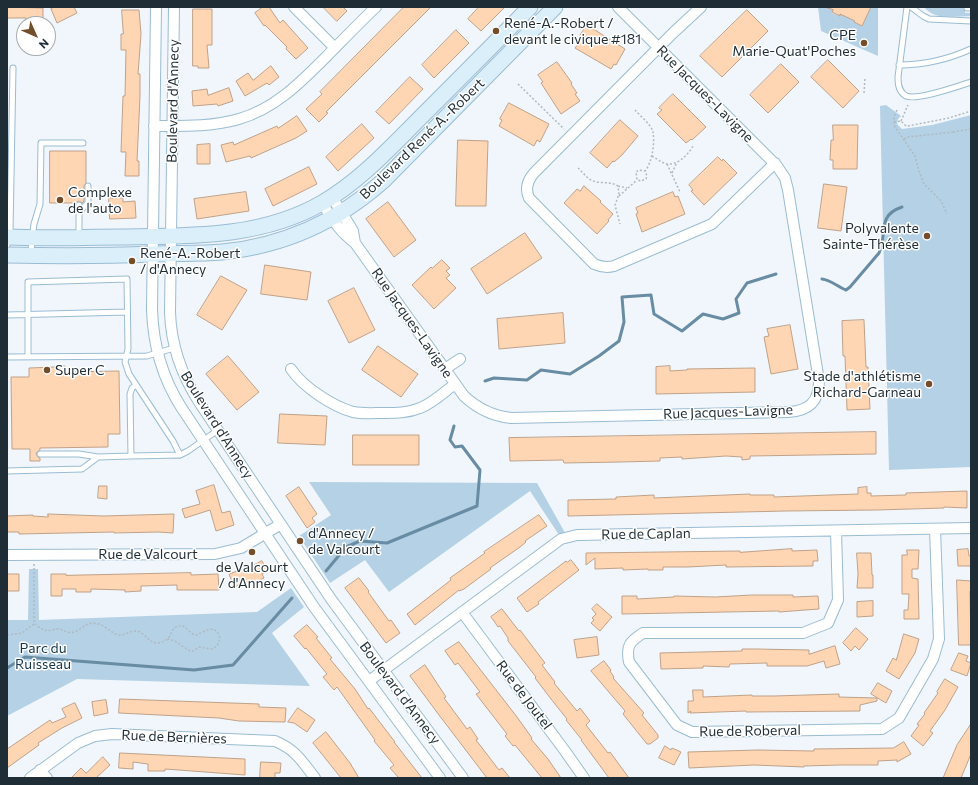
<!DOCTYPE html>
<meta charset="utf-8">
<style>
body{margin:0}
#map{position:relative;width:978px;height:785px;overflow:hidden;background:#f0f6fb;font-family:Commissioner,sans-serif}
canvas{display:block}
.frame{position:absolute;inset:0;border:8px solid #1f2d36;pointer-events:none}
.north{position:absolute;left:16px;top:16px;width:40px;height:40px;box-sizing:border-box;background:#fff;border:1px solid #a5abaf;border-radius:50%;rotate:135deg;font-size:11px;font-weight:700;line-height:16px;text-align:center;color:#1f2d36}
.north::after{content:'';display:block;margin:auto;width:14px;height:18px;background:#744d2b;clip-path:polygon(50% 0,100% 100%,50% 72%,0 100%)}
</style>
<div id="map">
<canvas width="978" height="785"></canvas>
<div class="frame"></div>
<div class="north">N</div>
</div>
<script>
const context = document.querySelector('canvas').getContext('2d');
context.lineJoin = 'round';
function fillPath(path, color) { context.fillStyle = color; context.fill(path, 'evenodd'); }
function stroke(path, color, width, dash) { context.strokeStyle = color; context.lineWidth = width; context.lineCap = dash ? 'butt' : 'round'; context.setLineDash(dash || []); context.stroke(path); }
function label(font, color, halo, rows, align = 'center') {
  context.font = font + ' Commissioner,sans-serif'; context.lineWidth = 3; context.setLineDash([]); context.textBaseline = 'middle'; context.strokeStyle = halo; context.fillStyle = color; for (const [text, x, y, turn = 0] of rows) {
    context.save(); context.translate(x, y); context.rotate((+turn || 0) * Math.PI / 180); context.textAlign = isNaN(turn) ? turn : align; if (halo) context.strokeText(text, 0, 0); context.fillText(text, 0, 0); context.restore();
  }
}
fillPath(new Path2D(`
 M818,7h16l-2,6 7,3 1,-2 15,7 -1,1 8,4 9,-19h7v49l-57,-25z
 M924,7h41v6h6v3c-15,0 -36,5 -47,-9z
 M886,105l15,11 -3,3 -1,5 5,5 30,-4 39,-10v352l-82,3 -9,-364z
 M309,482l228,1 31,55 -5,3 -33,-50 -141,101 -24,-32 -35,23 -31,-47 32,-21z
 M29,569h9l1,51 218,-8 34,-24 13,19 -32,26 38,53 -233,-7 -70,37v-96h21z`), '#b4d1e5');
stroke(new Path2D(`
 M822,279c9,1 16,8 24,11l4,-3 29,-34c9,-20 -3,-37 23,-46
 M485,381l9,-3 33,2 14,-10 29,4 29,-18 20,-15 5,-19 -2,-25 29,-2 3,19 28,17 21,-17 20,5 16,-6 -3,-14 11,-16 29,-9
 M326,571l20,-24 14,-6 27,2 90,-37 3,-36 -18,-24 -7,1 -5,-7 4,-14
 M7,668l18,-11 169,13 39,-5 59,-67`), '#688ca3', 3);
const building = new Path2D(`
 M7,7l36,1v14h-17v-4h-19z
 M55,7h19l3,6 -20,10 -6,-14z
 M263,7h6l11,16 3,-3 25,28 -12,11 -10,-10 1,-2 -22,-22 -1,1 -9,-13z
 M323,7h20l4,4 -10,10z
 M404,7h27l-105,105 2,1 -9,9 -13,-13 16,-15 -2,-2z
 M479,7h26l-24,24 -13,-12z
 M825,7h46l-9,19 -8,-4 1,-1 -15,-7v2l-8,-4 1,-2z
 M193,9h19v36h-5l2,23h-11v-2h-5z
 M122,10h17l2,24 -3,40h2v22l-3,65h2v15h-14l1,-24h-5l2,-56h2l1,-46h-5v-16h2z
 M747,10l21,21 -46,46 -22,-21z
 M587,25l38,24 -9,16 -2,-1 -3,5 -36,-21 4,-5 -3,-1z
 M456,30l13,13 -35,35 -12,-13z
 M828,60l31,31 -16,17 -32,-31z
 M557,62l15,21 -1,1 6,9 -2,1 5,7 -19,13 -20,-31 2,-1 -5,-7z
 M781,64l18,18 -31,31 -18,-18z
 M271,66l8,11 -10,8 -2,-2 -22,13 -9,-15 12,-8 5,7z
 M410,77l13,12 -34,35 -13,-12z
 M229,88l4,13 -15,5 -1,-2 -24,2 -1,-15 15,-2 1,6z
 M673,94l33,33 -14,13 -1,-1 -5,4 -29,-29 5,-4 -3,-2z
 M509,103l40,21 -9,18 -3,-2 -3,6 -35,-20 3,-6 -2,-1z
 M297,116l10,15 -11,7 -45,20 -1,-2 -24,6 -5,-17 12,-3 1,3 43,-19 1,2z
 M620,120l18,16 -16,19 -8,7 -1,-1 -6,7 -17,-15z
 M362,124l12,14 -36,33 -12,-14z
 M833,125h25l-1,44h-24v-9h-3l1,-20h2z
 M458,140l30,1 -2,65h-30z
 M210,144v20h-13v-19z
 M50,151h36v32l-2,3v15l-2,2 -3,-2 -4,2h-25z
 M718,157l4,4 1,-2 14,14 -33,32 -13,-14 2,-1 -4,-5z
 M309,167l8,17 -44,22 -8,-17z
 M824,184l23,3 -6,44 -23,-3z
 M584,186l17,15 -1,1 13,12 -5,6 1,1 -12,13 -33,-31 13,-14 3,2z
 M246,192l3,19 -52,8 -3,-20z
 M673,192l2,5 3,-1 7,18 -43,18 -6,-18 2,-1 -2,-5z
 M109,198h14v4l12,-1 1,17 -26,1z
 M388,202l28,38 -22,17 -28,-38z
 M525,233l17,25 -55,36 -16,-25z
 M442,260l8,8 -4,3 4,4 -4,3 10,10 -22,21 -22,-24 19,-18 1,1z
 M265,265l46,7 -4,28 -46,-6z
 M221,276l26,14 -25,40 -25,-15z
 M354,288l21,42 -26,13 -21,-42z
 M563,313l2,30 -66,6 -2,-30z
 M864,320l2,47h2l2,42 -23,1 -2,-54h-2l-1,-35z
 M790,325l8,44 -27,5 -7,-37 5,-1 -2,-7z
 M378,346l40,28 -17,23 -39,-27z
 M228,356l31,36 -22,18 -31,-36z
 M55,366h10v6l54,-1 1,63h-12v13l-68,1v2l-3,2 -1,2 2,3 2,1v3h-10v-12h-18l-1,-72h18v-9l26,-1z
 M670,366v5l17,-1v-1l68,-1v24l-99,2v-27z
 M280,414l47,2 -2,29 -47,-2z
 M876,432v22l-126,2v3l-8,1v-3l-16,-1 -44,3v-2l-22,1v3l-40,1 -56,1 -1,-3 -53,1 -1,-23z
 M353,435h66v30h-66z
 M214,485l8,28 8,-2 4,14 -18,6 -6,-21 -25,8 -3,-9 18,-5 -4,-13z
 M99,486h8v13l-9,-1z
 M299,487l18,27 -5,4 3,4 -8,6 -21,-32z
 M867,487v6h4v3l35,-1v-2l61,-2v17l-23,-1v1l-67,2 -91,1 -218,5v-16l48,-1v-2l38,-2v3l96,-4v1h24v2l84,-3v-6z
 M48,514l56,2 70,-2 -1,19 -15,-1 -44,1v-1l-95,2v-2h-12v-16l26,-1v1l15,1z
 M539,515l8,11 -22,15 1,1 -6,5 -30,21 1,1 -27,20 -5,2v-1l-44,35 -8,-11 4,-3 40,-31 -1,-2 35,-25 -1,-1z
 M792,549v2l25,-1 1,11h-5v5l-87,1v-2l-38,2h-25v3h-15v-1l-25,1v-2l-28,1v-11l-9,7v-12l154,-2v1z
 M968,549l1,7h2v10h-13l-1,-16z
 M907,550h12l-1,19h-6v9l6,1 1,40h-15v-9h4l1,-16h-7v-39h5z
 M857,553h14l1,22h1v13h-16l1,-14z
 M571,560l8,10 -41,32 1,2 -12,8 -10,-14 49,-37 1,1z
 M262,561l6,10 -6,3 2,4 -11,5 -1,-3 -18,7 -5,-13 14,-5 1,1z
 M191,573v2l27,-1 1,16h-42v-5l-36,1v5l-16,1v-2l-34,-1v3h-15v-3h-14v7h-11v-22h15v1z
 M7,574h12v17h-12z
 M359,578l10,13 -1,1 21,29 2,-1 9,13 -14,10 -41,-55z
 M957,580l14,1v10h-1l1,54h-12z
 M752,595h41v2l25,-1 1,13 -40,3v-1l-157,3v-18h15v3l37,-2v-1l41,1z
 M873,601v15l-16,1v-15z
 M597,604l15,13 -12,14 -9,-8 3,-3 -2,-2 4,-4 -4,-5z
 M502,609l17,22 1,-1 25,33 -3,2 13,17 -1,1 23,28 3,-3 10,13 -4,4 22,28 2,-1 19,26h-20l-28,-38h1l-16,-20 1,-1 -16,-20 -16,-21 1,-1 -28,-36v-3l-8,-12 -2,1 -4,-6 -3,-4z
 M307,625l11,12 -2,1 16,20 -2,1 25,30 13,20 1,-1 26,34h-1l28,36h-23l-9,-10 4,-3 -20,-24 1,-1 -38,-53 -3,3 -11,-13 4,-3 -21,-26 -1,1 -11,-13z
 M856,628l12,11 -9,11 -4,-4 -4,5 -8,-8z
 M904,634l15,5 -4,14 -16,26 -13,-8 7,-13 3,2z
 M597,637l2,18 -22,3 -3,-18z
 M459,642l58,75 15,21 -1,1 17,20 13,19h-19l-27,-33 -2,1 -8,-10 2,-2 -31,-40 4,-2 -22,-29 -3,2 -10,-14z
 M835,646l5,18 -14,4 -2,-7 -17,5h-40v-3l-37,1 -1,3 -26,-1v2l-42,1 -1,-16 82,-2v-2h15l52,1v4z
 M959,653l9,3 -2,5 5,2 -4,13 -16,-6z
 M604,661l7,9 -1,1 4,6 -1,1 31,35 -2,2 16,20v3l-8,6h-3l-24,-30 2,-3 -34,-40z
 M425,665l21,32 -2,1 23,31 3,-2 8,12 -2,1 23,30 3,-2 8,10h-23l-48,-63 -29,-39z
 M945,679l13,8 -13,23 -15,21 3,2 -10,13 -12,-10 8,-11 -2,-1 8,-10 -1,-1 14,-20 -1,-1z
 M878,683l14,8 -6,12 -15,-9z
 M693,690h10v7l49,-2v1h22l65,-2v3l38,1v3l-17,4v6l-114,1v-1l-56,2 1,-2 -3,2v-12h5z
 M120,699l139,5v3l27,1 -1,14 -46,-1 -20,-3 -100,-5z
 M106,700l2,13 -14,3 -2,-14z
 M75,703l7,15 -20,10 -24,15 1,2 -32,23v-19l43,-29 2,3 14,-6 -4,-8z
 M298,708l17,12 -8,12 -13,-9 -6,-1z
 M971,724v30l-10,24h-18l14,-33z
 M326,732l24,31 9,15h-18l-28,-35z
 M904,742l7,12 -14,8v-2l-19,1v4h-38l-36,1v1l-50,-2 -65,3 -1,-16 70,-2 56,1v-2l79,-1z
 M665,746l6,4 1,-2 9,4 -7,13 -15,-7z
 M120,753l125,6v16l-80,-6v2h-17v-7l-15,-2v7l-14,-1z
 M103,757l7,8 -14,13h-25l10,-10 5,5z
 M261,762l20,1 -1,10h-5v5h-15z`);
fillPath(building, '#ffd6b4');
stroke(building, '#bfa189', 1);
const lane = new Path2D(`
 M907,7l-9,70c0,8 1,15 8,19 11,5 53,-10 65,-14
 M911,7l12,9 6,3 42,2
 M967,8h4
 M899,65c25,0 50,-6 72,-16
 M79,212l9,-9v-17
 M79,236v-31
 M7,245l3,-14 3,-163
 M31,254l1,-16 2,-14 6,-20 1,-61h42
 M7,315l120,-3
 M7,357l140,-1 27,-8
 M28,357v-75l99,-3 1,70 -3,13 4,12 44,67 7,14
 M136,385l-4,3 -2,6 1,62 49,-1 8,-4 30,-21
 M40,454h39l19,3
 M7,471l75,-2 16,-12 33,-1`);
const street = new Path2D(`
 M156,7l-4,302c1,35 10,68 29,98l133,200 126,171
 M174,7l-4,305c1,33 11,62 29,90l132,197 132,179
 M294,7l41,41
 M701,7l-28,26 -139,140c-7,8 -9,16 -5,25l65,66c7,3 13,4 20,2l98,-42 63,-61
 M154,126c28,0 58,1 85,-7 35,-10 60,-35 85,-60 17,-17 34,-35 52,-52
 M332,197l21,34 2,12
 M322,203c10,16 18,29 33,40l109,153c14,13 28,20 47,22l277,-6c20,-1 31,-9 31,-31l-31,-191 -3,-12 -8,-12 -159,-159
 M291,369c12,18 41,37 62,43 10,2 21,1 31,1 12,0 24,0 36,-5 13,-5 24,-16 35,-24
 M445,369l15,-10
 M836,531l2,69 -10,23 -25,10h-160c-14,9 -17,13 -14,29l48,63 15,7 190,-3 17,-11 34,-59 6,-20 -4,-110
 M7,555l208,-1 26,-6 40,-24
 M462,612l103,139 19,27
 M369,681l192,-142 16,-4 394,-7
 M40,770l7,8
 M30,778l48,-35 17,-7 17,-2 163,7c21,9 26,19 40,37`);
const secondary = new Path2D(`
 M7,237c39,2 77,0 116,0 68,-1 138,1 199,-34 38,-22 68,-55 99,-86 36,-36 73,-73 109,-110
 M7,255c48,1 97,1 146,-1 23,-1 46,0 69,-2 61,-6 116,-31 161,-71l172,-174`);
stroke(lane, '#9abcd3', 7);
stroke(street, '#9abcd3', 12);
stroke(secondary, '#9abcd3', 17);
stroke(new Path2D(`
 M518,84l46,45
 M864,93l1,-15
 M635,110c5,6 16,14 18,22 2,11 -1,31 -8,39l2,5 -1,3 -5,2 -4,-1 -1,-8 3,-2 6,1
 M897,110c-3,6 -4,10 -2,17l20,29 4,15 5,13 17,17 6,13
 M901,121l7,-16
 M894,122l7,-1 5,5h2l41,-8 22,-7
 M953,132l18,-3
 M904,139l4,-2 45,-5
 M652,156c5,3 10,7 15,8 11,1 21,-9 26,-18
 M667,164l13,28
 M578,168c5,4 9,11 15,13 8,3 17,0 25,5l1,8 -4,11 5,19
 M672,173l5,-11
 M618,186l9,2
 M619,196l18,-16
 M34,564v59c3,3 7,6 10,7 6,2 11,-2 16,-1 5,2 9,5 14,3 11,-4 11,-11 25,-8 7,2 12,9 19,11 6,1 11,-4 18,-4 12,1 13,20 32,8l6,-11c13,-7 12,5 22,7 9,-3 19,-13 24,3l-3,8 -5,3 -13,-2 -6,4h-3l-15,-10 -7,-2
 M7,635l15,-2 12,-9`), '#b1b9c0', 1.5, [2, 2]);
stroke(lane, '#fff', 5);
stroke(street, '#fff', 10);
stroke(secondary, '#dbeffb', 15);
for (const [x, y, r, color] of [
 [496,31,4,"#744d2b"],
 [864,43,4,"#744d2b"],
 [60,200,4,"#744d2b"],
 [927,236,4,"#744d2b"],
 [132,261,4,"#744d2b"],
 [47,370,4,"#744d2b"],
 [929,384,4,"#744d2b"],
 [300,541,4,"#744d2b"],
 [252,552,4,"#744d2b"]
]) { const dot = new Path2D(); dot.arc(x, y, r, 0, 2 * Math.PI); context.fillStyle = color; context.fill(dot); stroke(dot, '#fff', 1.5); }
label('14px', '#1f2d36', '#fff', [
 ["René-A.-Robert /",504,23],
 ["devant le civique #181",504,39],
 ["CPE",856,35,"right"],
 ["Marie-Quat'Poches",856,51,"right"],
 ["Complexe",68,192],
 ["de l'auto",68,208],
 ["Polyvalente",919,228,"right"],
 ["Sainte-Thérèse",919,244,"right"],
 ["René-A.-Robert",140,253],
 ["/ d'Annecy",140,269],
 ["Super C",55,370],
 ["Stade d'athlétisme",921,376,"right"],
 ["Richard-Garneau",921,392,"right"],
 ["d'Annecy /",308,533],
 ["de Valcourt",308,549],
 ["de Valcourt",252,567,"center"],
 ["/ d'Annecy",252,583,"center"]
], 'left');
label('14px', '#1f2d36', '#fff', [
 ["Rue Jacques-Lavigne",705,94,45],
 ["Boulevard d'Annecy",173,101,-89],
 ["Boulevard René-A.-Robert",422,139,-44],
 ["Rue Jacques-Lavigne",412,323,55],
 ["Rue Jacques-Lavigne",728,412,-2],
 ["Boulevard d'Annecy",217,425,58],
 ["Rue de Caplan",646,534,-1],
 ["Rue de Valcourt",148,554],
 ["Boulevard d'Annecy",400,693,53],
 ["Rue de Joutel",524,695,53],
 ["Rue de Roberval",750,731,-1],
 ["Rue de Bernières",174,737,2]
]);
label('14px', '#13374d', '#fff', [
 ["Parc du",43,648],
 ["Ruisseau",43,664]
]);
</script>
